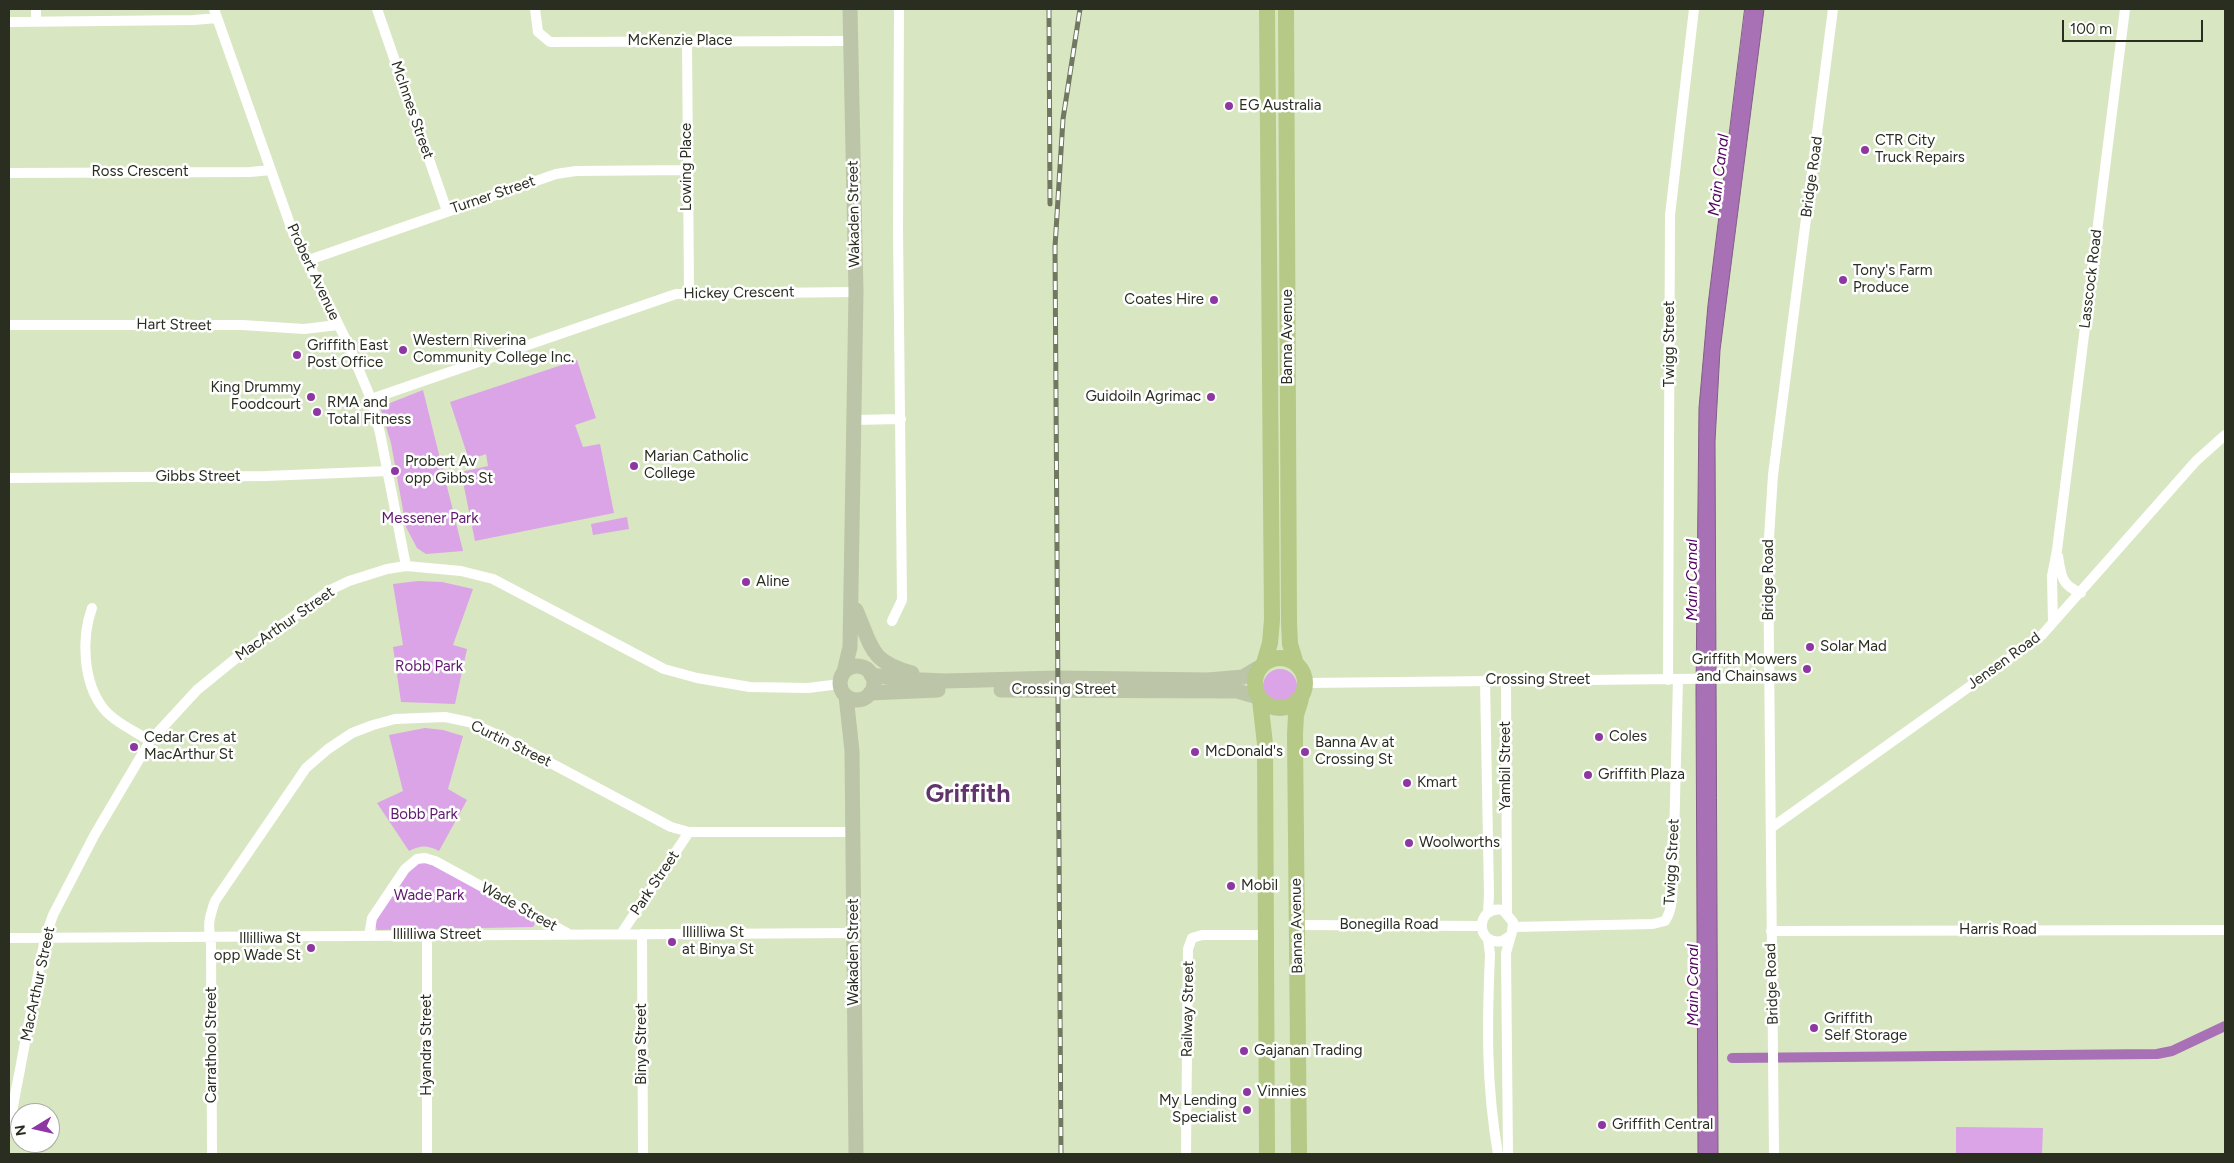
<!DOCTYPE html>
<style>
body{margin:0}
#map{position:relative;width:2234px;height:1163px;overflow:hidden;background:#d9e6c2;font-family:Figtree,sans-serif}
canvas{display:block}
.frame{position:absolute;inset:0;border:10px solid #292e20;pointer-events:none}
.north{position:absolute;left:10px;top:1103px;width:50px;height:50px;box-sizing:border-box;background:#fff;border:1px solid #a9aba6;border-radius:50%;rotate:261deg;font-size:14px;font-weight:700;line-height:20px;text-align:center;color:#292e20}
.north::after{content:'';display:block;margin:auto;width:18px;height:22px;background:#8e36a2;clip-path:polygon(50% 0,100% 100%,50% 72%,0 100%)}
.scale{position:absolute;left:2062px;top:20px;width:141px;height:22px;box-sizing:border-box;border:2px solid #292e20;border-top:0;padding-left:6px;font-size:15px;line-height:18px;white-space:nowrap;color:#292e20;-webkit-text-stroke:4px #fff;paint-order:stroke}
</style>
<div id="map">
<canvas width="2234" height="1163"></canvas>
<div class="frame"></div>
<div class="north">N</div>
<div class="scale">100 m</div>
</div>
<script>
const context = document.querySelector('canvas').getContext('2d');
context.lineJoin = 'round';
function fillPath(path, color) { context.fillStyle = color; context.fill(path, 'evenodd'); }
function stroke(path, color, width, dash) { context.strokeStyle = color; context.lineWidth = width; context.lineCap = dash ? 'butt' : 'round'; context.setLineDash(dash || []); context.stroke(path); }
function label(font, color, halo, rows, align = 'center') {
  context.font = font + ' Figtree,sans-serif'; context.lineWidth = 5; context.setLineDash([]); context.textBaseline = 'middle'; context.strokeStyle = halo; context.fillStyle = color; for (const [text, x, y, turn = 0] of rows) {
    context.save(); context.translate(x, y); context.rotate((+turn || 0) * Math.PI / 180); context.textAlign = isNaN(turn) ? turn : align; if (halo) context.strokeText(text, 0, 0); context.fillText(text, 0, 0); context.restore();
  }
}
fillPath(new Path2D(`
 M577,360l19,58 -21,7 8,22 17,-3 14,69 -139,28 -14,-69 27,-6 -2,-12 -17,6 -19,-58z
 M423,390l40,161 -37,3 -9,-6 -11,-21 -15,-84 -11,-36z
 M627,517l2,12 -36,6 -2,-11z
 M418,581l24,1 31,7 -20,56 14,4 -12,55 -54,-2 -8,-55 10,-2 -10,-61z
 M1263 686a17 17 0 1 1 34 0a17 17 0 1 1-34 0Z
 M425,728l18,2 20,6 -15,53 19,11 -28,51c-11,-6 -19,-6 -30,0l-32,-48 26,-12 -14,-56z
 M435,861l101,61 -3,5 -156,3 -3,-7 34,-54 7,-6z
 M1956,1127l87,1 -1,26h-86z`), '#daa4e6');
const water = new Path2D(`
 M1745,9h19l-44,341 -5,91 3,713h-20l-2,-464 3,-282 9,-103z`);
fillPath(water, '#a870b5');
stroke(water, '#825c88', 1);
stroke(new Path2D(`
 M1732,1058l425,-4 15,-3 53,-25`), '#a870b5', 10);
stroke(new Path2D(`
 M36,9v13
 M214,9l78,221 56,114 23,55 9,34 26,133
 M377,9l70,202
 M535,9l3,23 12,10 300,-1
 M9,22l185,-2 23,-2
 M687,41l2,252
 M9,173l241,-1 21,-2
 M306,261l250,-87 20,-3 111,-1
 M9,325h233l62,4 34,-4
 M371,399l305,-105 180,-2
 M853,420l48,-1
 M9,478l257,-2 122,-5
 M2058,556c3,19 3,29 23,37
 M92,608c-11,30 -9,74 11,100 11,14 32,23 47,33
 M892,621l10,-21 -4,-371 1,-220
 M2053,622l-1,-46 5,-26 68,-541
 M1485,680l4,215 -1,17
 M1506,680l1,233
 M1668,680l2,-465 24,-206
 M1306,683l463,-5
 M1771,828l271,-193 154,-174 29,-26
 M1297,925l184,1
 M1513,927l140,-3 12,-3c8,-12 7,-26 8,-40l5,-202
 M1771,931l454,-1
 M621,934l68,-102
 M642,934l1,220
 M369,936l3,-18 33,-49 12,-10 8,-1 10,3 132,72
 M427,936v218
 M9,938l845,-5
 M1488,939l2,15c-3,70 -4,131 8,200
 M9,1127l36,-189 8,-23 42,-81 55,-93 47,-51 43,-35 90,-65 19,-9 38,-12 19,-3 55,5 32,8 171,90 33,9 53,9 58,1 32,-4
 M212,1154l-1,-209c-3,-20 -3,-24 4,-44l91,-133 22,-19 24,-16 21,-8 22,-6 50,-2 24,5 29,13 173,92 18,5h164
 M1186,1154l2,-205 4,-11 10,-3h63
 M1508,1154l-2,-201 6,-21 1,-10 -10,-12c-28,-5 -28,36 -1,31l8,-5
 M1774,1154l-6,-601 5,-78 60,-466`), '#fff', 10);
stroke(new Path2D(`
 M856,610c16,36 13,52 56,63
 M840 683a17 17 0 1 1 34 0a17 17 0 1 1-34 0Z
 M844,672l6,-25 6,-355 -6,-283
 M871,675l29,4 45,2 113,-3 150,2 35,-3 15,-9
 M1001,690l236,1 21,6
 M870,693l68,-3
 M846,696l6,55 4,403`), '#bcc5a7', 15);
stroke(new Path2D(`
 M1286,9l3,614 1,21 6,20
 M1255 683a25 25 0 1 1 50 0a25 25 0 1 1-50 0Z
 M1264,663l6,-20 2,-23 -5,-611
 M1260,700l5,44 2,410
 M1299,1154l-4,-420 1,-19 5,-16`), '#b6c986', 16);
const rail = new Path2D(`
 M1049,9l1,195
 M1061,1154l-6,-907 8,-128 17,-110`);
stroke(rail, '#707861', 5);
stroke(rail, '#fff', 3, [9]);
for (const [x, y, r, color] of [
 [1229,106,5,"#8e36a2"],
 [1865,150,5,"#8e36a2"],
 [1843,280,5,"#8e36a2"],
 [1214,300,5,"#8e36a2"],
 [403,350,5,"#8e36a2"],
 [297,355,5,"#8e36a2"],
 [311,397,5,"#8e36a2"],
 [1211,397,5,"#8e36a2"],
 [317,412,5,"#8e36a2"],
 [634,466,5,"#8e36a2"],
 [395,471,5,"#8e36a2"],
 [746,582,5,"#8e36a2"],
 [1810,647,5,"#8e36a2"],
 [1807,669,5,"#8e36a2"],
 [1599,737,5,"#8e36a2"],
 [134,747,5,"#8e36a2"],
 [1195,752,5,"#8e36a2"],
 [1305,752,5,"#8e36a2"],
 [1588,775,5,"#8e36a2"],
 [1407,783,5,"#8e36a2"],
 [1409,843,5,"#8e36a2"],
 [1231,886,5,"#8e36a2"],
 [672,942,5,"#8e36a2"],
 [311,948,5,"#8e36a2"],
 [1814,1028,5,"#8e36a2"],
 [1244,1051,5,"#8e36a2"],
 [1247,1092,5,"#8e36a2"],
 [1247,1110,5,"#8e36a2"],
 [1602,1125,5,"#8e36a2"]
]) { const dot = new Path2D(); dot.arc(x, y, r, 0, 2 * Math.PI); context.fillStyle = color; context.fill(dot); stroke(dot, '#fff', 2); }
label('15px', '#292e20', '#fff', [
 ["McKenzie Place",680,41],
 ["McInnes Street",412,110,71],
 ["Lowing Place",687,167,-90],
 ["Ross Crescent",140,172],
 ["Bridge Road",1812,177,-82],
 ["Turner Street",493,195,-19],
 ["Wakaden Street",854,214,-91],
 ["Probert Avenue",313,272,65],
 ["Lasscock Road",2091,279,-83],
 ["Hickey Crescent",739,293,-1],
 ["Hart Street",174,325,1],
 ["Banna Avenue",1288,337,-90],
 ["Twigg Street",1670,344,-90],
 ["Gibbs Street",198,477],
 ["Bridge Road",1769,580,-90],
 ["MacArthur Street",285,624,-35],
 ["Jensen Road",2004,661,-36],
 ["Crossing Street",1538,680],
 ["Crossing Street",1064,690],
 ["Curtin Street",511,744,26],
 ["Yambil Street",1506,766,-90],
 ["Twigg Street",1672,862,-87],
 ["Park Street",655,883,-56],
 ["Wade Street",519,907,29],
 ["Bonegilla Road",1389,925],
 ["Banna Avenue",1297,926,-91],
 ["Harris Road",1998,930],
 ["Illilliwa Street",437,935],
 ["Wakaden Street",854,952,-90],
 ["MacArthur Street",38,984,-78],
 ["Bridge Road",1772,984,-92],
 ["Railway Street",1188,1009,-89],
 ["Binya Street",642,1044,-90],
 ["Carrathool Street",212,1045,-90],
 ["Hyandra Street",427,1045,-90]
]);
label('15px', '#292e20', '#fff', [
 ["EG Australia",1239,106],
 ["CTR City",1875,141],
 ["Truck Repairs",1875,158],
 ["Tony's Farm",1853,271],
 ["Produce",1853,288],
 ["Coates Hire",1204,300,"right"],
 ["Western Riverina",413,341],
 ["Community College Inc.",413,358],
 ["Griffith East",307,346],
 ["Post Office",307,363],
 ["King Drummy",301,388,"right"],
 ["Foodcourt",301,405,"right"],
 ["Guidoiln Agrimac",1201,397,"right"],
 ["RMA and",327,403],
 ["Total Fitness",327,420],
 ["Marian Catholic",644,457],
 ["College",644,474],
 ["Probert Av",405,462],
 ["opp Gibbs St",405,479],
 ["Aline",756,582],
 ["Solar Mad",1820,647],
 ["Griffith Mowers",1797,660,"right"],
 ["and Chainsaws",1797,677,"right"],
 ["Coles",1609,737],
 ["Cedar Cres at",144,738],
 ["MacArthur St",144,755],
 ["Banna Av at",1315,743],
 ["Crossing St",1315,760],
 ["McDonald's",1205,752],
 ["Griffith Plaza",1598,775],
 ["Kmart",1417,783],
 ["Woolworths",1419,843],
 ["Mobil",1241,886],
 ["Illilliwa St",682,933],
 ["at Binya St",682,950],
 ["Illilliwa St",301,939,"right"],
 ["opp Wade St",301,956,"right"],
 ["Griffith",1824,1019],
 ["Self Storage",1824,1036],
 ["Gajanan Trading",1254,1051],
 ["Vinnies",1257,1092],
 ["My Lending",1237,1101,"right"],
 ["Specialist",1237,1118,"right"],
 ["Griffith Central",1612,1125]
], 'left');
label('15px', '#60186f', '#fff', [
 ["Messener Park",430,519],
 ["Robb Park",429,667],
 ["Bobb Park",424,815],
 ["Wade Park",429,896]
]);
label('italic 16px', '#510360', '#fff', [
 ["Main Canal",1719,175,-83],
 ["Main Canal",1692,580,-90],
 ["Main Canal",1693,985,-90]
]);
label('bold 25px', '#61356b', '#fff', [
 ["Griffith",968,795]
]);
</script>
